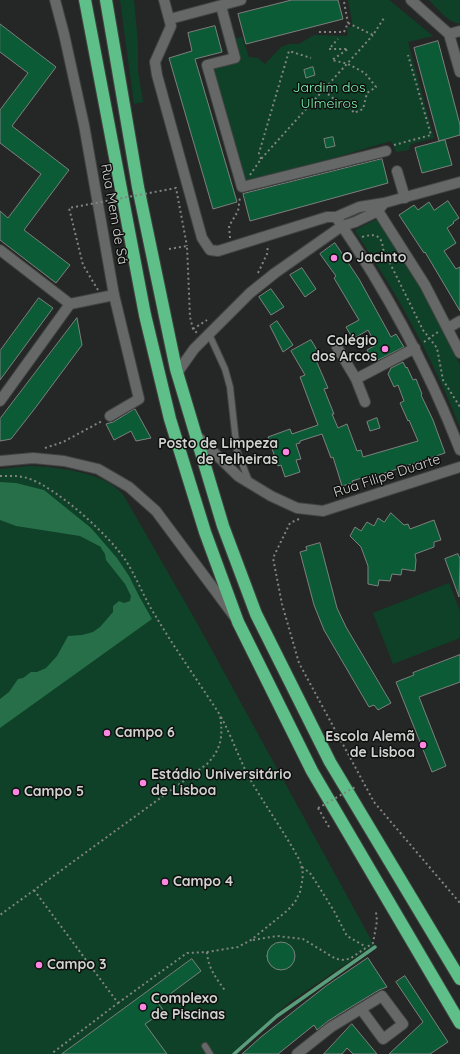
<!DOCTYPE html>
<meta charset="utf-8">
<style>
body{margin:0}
canvas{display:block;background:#242725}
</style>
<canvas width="460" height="1054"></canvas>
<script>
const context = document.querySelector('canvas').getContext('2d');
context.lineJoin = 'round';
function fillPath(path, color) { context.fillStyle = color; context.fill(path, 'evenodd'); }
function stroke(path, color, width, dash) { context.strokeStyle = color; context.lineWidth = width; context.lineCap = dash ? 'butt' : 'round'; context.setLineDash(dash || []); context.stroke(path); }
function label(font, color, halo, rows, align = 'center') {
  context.font = font + ' Quicksand,sans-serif'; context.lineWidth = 3; context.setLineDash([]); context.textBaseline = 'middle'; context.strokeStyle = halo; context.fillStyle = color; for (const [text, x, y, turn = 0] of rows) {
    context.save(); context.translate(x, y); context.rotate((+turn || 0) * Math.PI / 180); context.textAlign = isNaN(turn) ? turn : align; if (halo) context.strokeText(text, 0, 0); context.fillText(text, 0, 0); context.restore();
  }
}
fillPath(new Path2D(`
 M120,0h14l4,43v28l5,31 -9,2z
 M348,0h41l44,36 -25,6 26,96 -23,6 -2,6 -13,2 -5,-11 -146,43 -32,-117 19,-6 -4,-21 14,-3 7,20 9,1 7,6 16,-17 9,-3h9l15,-9 34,1 -1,-9h6z
 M429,0h31v23c-10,2 -24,-16 -31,-23z
 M375,220l3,1 42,67 40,77v62c-17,-43 -38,-85 -61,-126 -14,-24 -29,-47 -44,-70l2,-2z
 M29,466c27,1 78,6 95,30l73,127 177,322 -83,56 -60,53h-231v-585z
 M449,583l11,28v27l-67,26 -20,-51z`), '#0e4127');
fillPath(new Path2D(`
 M0,482l16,1 28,7 47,38 26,30 12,18 10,20 13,23 -152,109v-29l9,-7 9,-13 5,-1 8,-6h6l9,-4 11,-12 11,-20 14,-1 11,-3 7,-5 13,-15v-6l6,-5 5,2 6,-2 1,-5 -6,-12 -19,-24 -1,-6 -4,-6v-1l-21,-11 -64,-10 -16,-6z`), '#276f49');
stroke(new Path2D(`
 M234,1054l43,-38 98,-69`), '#599e7b', 3.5);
const building = new Path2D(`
 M292,0h46l5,19 -97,25 -8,-30z
 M0,24l56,43 -44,59 57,44 -45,60 46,35 -14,18 -56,-43v-29l8,7 33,-44 -41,-31v-33l28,-37 -28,-21z
 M215,26l7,26 -27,7 42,143 -24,7 -44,-151 23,-7 -4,-18z
 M438,41l22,84v10l-21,6 -25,-93z
 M313,67l2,8 -9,3 -2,-8z
 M333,137l2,9 -9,2 -2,-9z
 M445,140l7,25 -30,8 -7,-25z
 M382,159l6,24 -138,38 -7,-27z
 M448,201l11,17 -6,4 1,1 -7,5 9,15 -12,8 12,18 4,-2v44l-35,-59 -1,1 -25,-38 15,-10 4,5 11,-8 5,8z
 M335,243l24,36 32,58 5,-3 8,13 -30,15 -7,-12 9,-5 -8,-15 -15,9 -7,-12 13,-7 -25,-42 2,-2 -16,-22z
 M302,268l14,21 -11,8 -15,-22z
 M271,289l13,18 -13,8 -12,-18z
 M39,298l14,10 -53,72v-29z
 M77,318l5,27 -46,62 -25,32 -11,2v-22z
 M277,321l16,24 -10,7 -13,-26z
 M311,340l9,15 -5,3 13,30 -4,1 10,25h-2l6,14 9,-4 10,27 4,-1 2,7 55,-16 -9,-21 -1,1 -8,-18 4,-2 -6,-16 -4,2 -6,-13 3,-6 12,-6 3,6 1,-1 6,13 3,-1 6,15 -1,1 12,25 12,33 -69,23 -1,-2 -23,7 1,2 -11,3 -9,-29 -2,1 -9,-24 -22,7v2l-4,1 5,15 -5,1 4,12 -15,5 -4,-12 -3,1 -10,-29 22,-8 2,5 26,-9 -18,-48 5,-2 -14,-24z
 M135,409l16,29 -15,3 -5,-10 -17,9 -8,-16 7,-2z
 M377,418l3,10 -10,3 -3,-9z
 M391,513l13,12 4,-1 2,5 24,-9 7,20 -7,2v5l-19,7 1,6 -1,11 -13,-2 -1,6 -9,-1 -2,7 -11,-1 -1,6 -10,-2v-18l-7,-19 -11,-11 5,-9 6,4 6,-9 7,4 4,-8 6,4z
 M320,543l17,65 9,19 45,76 -13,7 -4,-5 -5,2 -45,-77 -10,-25 -14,-53 7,-2 -1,-3z
 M458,554l2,5 -1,38 -14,-38z
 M460,655v27l-41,15 27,69 -14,6 -36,-90 18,-7 -1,-2z
 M267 956a14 14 0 1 1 28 0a14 14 0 1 1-28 0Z
 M368,958l19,29 -8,3 -51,31 -11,9 -3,-5 -36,29h-36l19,-17 65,-51z
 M192,959l9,12 -43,32 6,8 -19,13 22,30h-105z
 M405,976l43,66 -18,12h-41l34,-32 -27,-40z
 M352,1024l25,30h-24l-6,-6 -5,6h-18z`);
fillPath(building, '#0b5b36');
stroke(building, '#7d807e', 1);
const lane = new Path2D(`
 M209,334l16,35 5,18 7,64 12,30
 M205,1046l5,8`);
const street = new Path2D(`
 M55,0l9,34 20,91 30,170 25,104 -29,17
 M164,0l7,26 -16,36 2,13 45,163 8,12 8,1 109,-34h9c50,73 92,151 124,233
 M411,0l38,34 11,38
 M221,6l14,52 -28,7 35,122 144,-36
 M170,19l71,-19
 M449,34l11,-3
 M397,171l8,27
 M378,211l47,74 35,68
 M336,217l23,-10 25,-4
 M0,250l70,54 44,-9
 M448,328l12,-7
 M337,347l19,32 9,23
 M177,373l17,-24 56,-56 25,-20 67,-47 13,-4 23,-11 6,-8 76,-21
 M356,379l59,-31
 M0,401l70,-97
 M196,435l42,41 33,20 26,12 26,3 137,-44
 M0,461l33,-3 31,3 34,8 31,18 27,24 78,105
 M297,1054l34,-27 51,-31 21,28 -20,15 -22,-30`);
const highway = new Path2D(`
 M85,0l60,315 25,104 35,113 33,90 74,149 148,252
 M106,0l32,187 38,182 47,157 33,88 74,148 130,217`);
stroke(lane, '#404341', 8);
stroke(street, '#404341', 12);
stroke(highway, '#404341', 14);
stroke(new Path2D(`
 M344,2l4,21
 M319,32h25l4,-9 25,12 11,-17
 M324,91l14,11 12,5 4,6 9,-4 4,-16 9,-6 -11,-14 -17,-9 -16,-4 16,-11h-19l9,-10
 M394,145l37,-10 -23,-80
 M261,159l-2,-6 30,-102 22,7
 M250,175l11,-16 112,-124
 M362,237c13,-4 20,-2 21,12l40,81 14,18 6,32 17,27
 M230,238l-1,-12 9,-15 2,-14
 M169,249l18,-3 3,71 3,12 4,4
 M258,273l9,-19 1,-9
 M193,329l14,-9
 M424,342l14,-10
 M45,448l18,-6 39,-21
 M0,476c10,0 20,-1 30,3 28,10 80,57 96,82 11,17 18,37 29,54 20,34 43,66 65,100 3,21 2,33 -13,49l-207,151
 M299,519l-9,4 -17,35 9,46 17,59 75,139 86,101
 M318,808l11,19
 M302,867l8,6 4,6 20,32 13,25 19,11
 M34,890l84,113 -67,51
 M253,940l24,-4 26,3 33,20 9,1 6,-2 22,-15 4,-22 -1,-9
 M207,952c1,17 10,27 19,40
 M118,1003l69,-50 20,-1 31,-5 13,-7 37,-30 7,-8 5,-10 2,-10 1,-8 -3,-13c-15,-28 -34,-54 -50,-82 -11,-20 -18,-42 -29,-62`), '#818482', 2, [2, 3]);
stroke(lane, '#656866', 6);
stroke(street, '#656866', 10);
stroke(highway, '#5ec088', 12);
stroke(new Path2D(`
 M98,290l-15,-25 -14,-57 107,-20 11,58
 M318,808l37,-21`), '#818482', 2, [2, 3]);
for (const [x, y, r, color] of [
 [334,258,4,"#fd86e2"],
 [385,349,4,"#fd86e2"],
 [286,452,4,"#fd86e2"],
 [107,733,4,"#fd86e2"],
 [423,745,4,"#fd86e2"],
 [143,783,4,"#fd86e2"],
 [16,792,4,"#fd86e2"],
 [165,882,4,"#fd86e2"],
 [39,965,4,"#fd86e2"],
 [143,1007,4,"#fd86e2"]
]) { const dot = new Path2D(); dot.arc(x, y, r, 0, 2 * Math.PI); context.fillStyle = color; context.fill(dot); stroke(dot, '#0e0f0e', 1.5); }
label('14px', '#7ef9b3', '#0e0f0e', [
 ["Jardim dos",329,88],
 ["Ulmeiros",329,104]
]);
label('14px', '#d1d3d1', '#0e0f0e', [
 ["Rua Mem de Sá",114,214,80],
 ["Rua Filipe Duarte",387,476,-18]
]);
label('bold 14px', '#d1d3d1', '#0e0f0e', [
 ["O Jacinto",342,258],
 ["Colégio",377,341,"right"],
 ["dos Arcos",377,357,"right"],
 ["Posto de Limpeza",278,444,"right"],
 ["de Telheiras",278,460,"right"],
 ["Campo 6",115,733],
 ["Escola Alemã",415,737,"right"],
 ["de Lisboa",415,753,"right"],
 ["Estádio Universitário",151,775],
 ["de Lisboa",151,791],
 ["Campo 5",24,792],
 ["Campo 4",173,882],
 ["Campo 3",47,965],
 ["Complexo",151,999],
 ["de Piscinas",151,1015]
], 'left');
</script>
